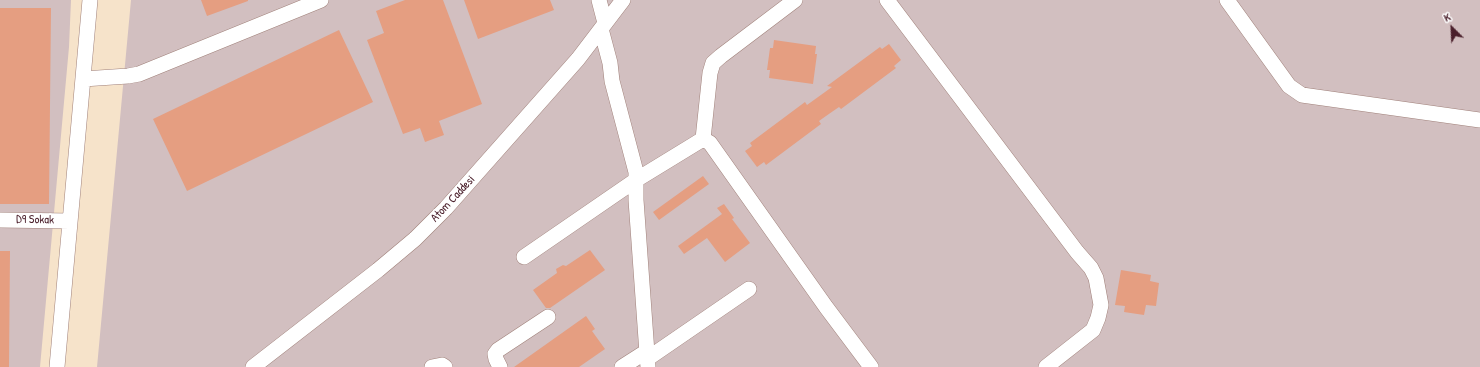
<!DOCTYPE html>
<style>
body{margin:0}
#map{position:relative;width:1480px;height:367px;overflow:hidden;background:#f6e3ca;font-family:"Patrick Hand",sans-serif}
canvas{display:block}
.north{position:absolute;left:1432px;top:8px;width:40px;height:40px;-webkit-text-stroke:3px #fff;paint-order:stroke;rotate:336deg;font-size:11px;font-weight:700;line-height:16px;text-align:center;color:#4a1f2b}
.north::after{content:'';display:block;margin:auto;width:14px;height:18px;background:#4a1f2b;clip-path:polygon(50% 0,100% 100%,50% 72%,0 100%)}
</style>
<div id="map">
<canvas width="1480" height="367"></canvas>
<div class="north">K</div>
</div>
<script>
const context = document.querySelector('canvas').getContext('2d');
context.lineJoin = 'round';
function fillPath(path, color) { context.fillStyle = color; context.fill(path, 'evenodd'); }
function stroke(path, color, width, dash) { context.strokeStyle = color; context.lineWidth = width; context.lineCap = dash ? 'butt' : 'round'; context.setLineDash(dash || []); context.stroke(path); }
function label(font, color, halo, rows, align = 'center') {
  context.font = font + ' "Patrick Hand",sans-serif'; context.lineWidth = 3.5; context.setLineDash([]); context.textBaseline = 'middle'; context.strokeStyle = halo; context.fillStyle = color; for (const [text, x, y, turn = 0] of rows) {
    context.save(); context.translate(x, y); context.rotate((+turn || 0) * Math.PI / 180); context.textAlign = isNaN(turn) ? turn : align; if (halo) context.strokeText(text, 0, 0); context.fillText(text, 0, 0); context.restore();
  }
}
fillPath(new Path2D(`
 M0,0h71l-2,47 -29,320h-40z
 M131,0h1349v367h-1383z`), '#d2bfc0');
fillPath(new Path2D(`
 M201,0h47v1l-41,15z
 M405,0h38l39,104 -43,17 5,14 -19,7 -5,-14 -17,6 -36,-94 17,-7 -8,-22z
 M464,0h86l4,10 -76,29z
 M0,8h51l-2,196h-49z
 M339,30l34,72 -186,89 -34,-72z
 M774,40l42,6 -1,8h2l-4,30 -44,-6 1,-8h-3l3,-22h3z
 M889,44l12,16 -7,6 2,2 -55,41 -2,-2 -13,9 -7,5 2,3 -55,41 -2,-3 -7,5 -12,-16 7,-5 -2,-3 55,-41 2,3 25,-18 -5,-1 53,-39 2,2z
 M703,176l6,8 -50,36 -6,-8z
 M724,204l10,14 -2,1 18,24 -25,19 -18,-24 -23,16 -6,-8 44,-32 -5,-6z
 M590,250l15,20 -55,38h-4l-13,-18 24,-17 -1,-4 7,-4 3,1z
 M0,251h10l-1,116h-9z
 M1121,270l30,5 -1,6 9,2 -3,23 -10,-1 -2,10 -20,-3 1,-6 -10,-1z
 M586,316l9,13 -3,2 13,18 -26,18h-65z`), '#e59e81');
const minor = new Path2D(`
 M599,0l6,23
 M887,0l190,252 14,16 5,10 5,27 -3,13 -5,12 -47,37
 M1227,0l62,86 13,9 178,25
 M601,29l9,34 2,18 24,91v28l12,167
 M83,79l45,-3 11,-2 182,-74
 M703,139l7,-66 3,-10 8,-7 74,-56
 M0,220l70,1
 M524,257l112,-77 67,-41 7,4 116,164 45,60
 M647,359l102,-70
 M57,367l33,-367
 M253,367l125,-97 37,-31 31,-31 132,-149 45,-59
 M432,367l10,-2 3,2
 M500,367l-4,-8 -1,-5 3,-4 50,-33
 M622,367l25,-16`);
stroke(minor, '#a0817a', 16);
stroke(minor, '#fff', 15);
label('12px', '#4a1f2b', '#fff', [
 ["Atom Caddesi",453,199,-47],
 ["D9 Sokak",35,220,1]
]);
</script>
